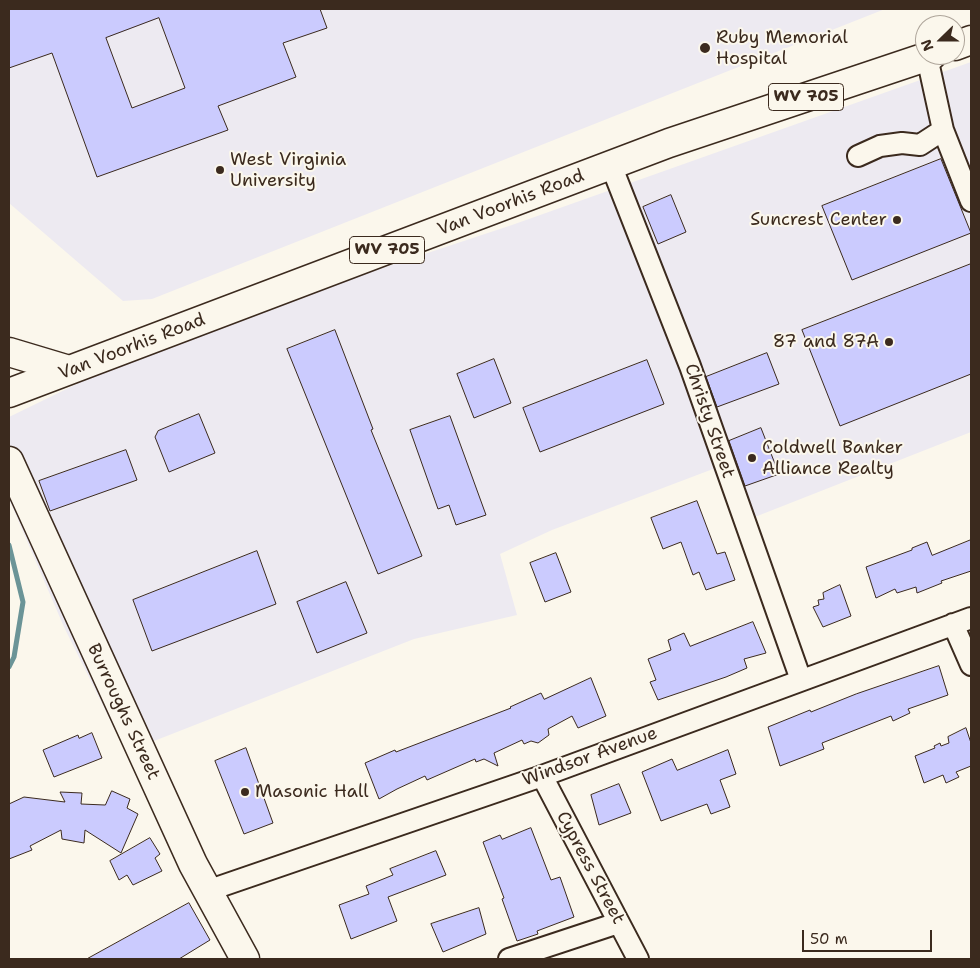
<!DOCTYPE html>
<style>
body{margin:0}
#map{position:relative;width:980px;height:968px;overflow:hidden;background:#fbf7ec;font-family:"Shantell Sans",sans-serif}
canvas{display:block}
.frame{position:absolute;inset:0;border:10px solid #3b2a1e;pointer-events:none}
.north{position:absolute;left:915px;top:15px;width:50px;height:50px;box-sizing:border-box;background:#fbf7ec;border:1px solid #aea59a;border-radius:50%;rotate:248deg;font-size:14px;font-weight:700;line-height:20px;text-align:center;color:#3b2a1e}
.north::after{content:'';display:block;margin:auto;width:18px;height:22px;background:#3b2a1e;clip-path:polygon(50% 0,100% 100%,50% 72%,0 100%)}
.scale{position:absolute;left:802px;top:930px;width:130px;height:22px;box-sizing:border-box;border:2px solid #3b2a1e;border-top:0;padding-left:6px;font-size:15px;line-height:18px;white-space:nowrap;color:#3b2a1e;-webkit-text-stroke:4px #fbf7ec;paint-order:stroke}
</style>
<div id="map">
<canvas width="980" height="968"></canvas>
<div class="frame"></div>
<div class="north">N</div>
<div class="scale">50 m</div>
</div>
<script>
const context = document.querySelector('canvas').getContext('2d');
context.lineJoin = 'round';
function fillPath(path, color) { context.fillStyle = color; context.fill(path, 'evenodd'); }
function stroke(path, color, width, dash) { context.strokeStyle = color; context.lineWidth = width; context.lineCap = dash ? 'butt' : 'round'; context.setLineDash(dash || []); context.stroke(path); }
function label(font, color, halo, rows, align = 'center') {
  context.font = font + ' "Shantell Sans",sans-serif'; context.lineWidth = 4; context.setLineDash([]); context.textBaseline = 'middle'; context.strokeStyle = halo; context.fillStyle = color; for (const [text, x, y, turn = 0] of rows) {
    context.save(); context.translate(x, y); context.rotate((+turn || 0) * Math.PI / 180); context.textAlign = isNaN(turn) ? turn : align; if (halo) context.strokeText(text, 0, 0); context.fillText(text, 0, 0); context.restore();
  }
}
fillPath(new Path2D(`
 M9,9h876l-733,290 -29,2 -114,-98z
 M971,62v370l-234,92 -24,-55 -161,61 -52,24 17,61 -103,24 -288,113 -62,-125 -55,-128v-82l115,-56 189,-70 199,-66z`), '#edeaf1');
stroke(new Path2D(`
 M9,545l14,57 -9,55 -5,10`), '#6b9497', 5);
const building = new Path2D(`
 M9,9h311l7,19 -44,15 13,34 -78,29 10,24 -131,47 -45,-124 -43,15zM159,18l26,70 -53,20 -26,-70z
 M941,159l30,74 -119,47 -30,-74z
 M671,195l15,37 -28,12 -15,-37z
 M971,264v110l-131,52 -38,-96z
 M335,330l38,99 -2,1 51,126 -44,18 -91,-225z
 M767,353l12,31 -62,23 -11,-30z
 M494,359l17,44 -37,15 -17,-44z
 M647,360l17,44 -124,48 -17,-44z
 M199,414l16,39 -46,19 -14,-35 3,-6z
 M450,416l36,99 -30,10 -7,-20 -11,4 -28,-79z
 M761,428l18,46 -34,12 -16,-45z
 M126,450l11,30 -87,31 -11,-30z
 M697,501l20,53 8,-2 10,28 -29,10 -7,-18 -6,3 -12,-33 -18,7 -12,-31z
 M971,540v31l-30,10 1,2 -25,10 -1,-6 -19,6 -2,-4 -19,9 -10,-31 46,-17v-2l15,-6 5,13z
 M257,551l19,53 -124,47 -19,-51z
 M556,553l15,39 -26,10 -15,-39z
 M346,582l21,51 -50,20 -20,-51z
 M840,585l11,31 -28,11 -10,-20 6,-2 -1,-5 6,-1 -1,-6z
 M753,622l13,31 -22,6 3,9 -21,9 -68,23 -8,-18 6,-2 -8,-21 23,-9 -3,-10 16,-7 6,13z
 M939,666l9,29 -40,14 2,4 -17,8 -2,-5 -69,27 2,6 -44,17 -12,-39 42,-17 1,2 45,-18z
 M591,678l15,38 -28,12 -6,-12 -24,13 1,6 -11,8 -7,-2 -7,3 -2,-4 -28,13 4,13 -14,-7 -8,3 -1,-3 -48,21 -2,-4 -28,13 -18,10 -14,-36 30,-13 1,2 115,-44 -1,-1 31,-14 3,6z
 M966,728l5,15v23l-15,6 3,5 -13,6 -3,-8 -19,8 -9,-27 20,-8 -1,-2 6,-3 1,3 8,-3 -1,-6z
 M92,733l10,25 -48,19 -11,-27 35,-15 1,3z
 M246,748l27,75 -29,11 -29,-73z
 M728,750l8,24 -16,6 10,27 -19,7 -4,-10 -46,17 -19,-49 30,-13 5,11z
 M619,784l12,29 -32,12 -8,-30z
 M112,791l18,8 -3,9 11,6 -17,39 -36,-23 -1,13 -22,-4 -1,-9 -31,16 2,4 -23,9v-55l15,-7 41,5 -5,-10 22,1 -1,11 24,1z
 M531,828l20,52 9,-3 14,40 -37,14 1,3 -21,7 -15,-42 2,-1 -21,-56 17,-7 2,4z
 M150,838l10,16 -5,4 7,13 -29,14 -6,-10 -8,5 -9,-19z
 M436,851l10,24 -58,22 9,24 -46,18 -12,-34 30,-11 -3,-8 27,-11 -3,-6z
 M189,903l21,37 -31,19h-92z
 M479,908l7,26 -43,18 -12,-28z`);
fillPath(building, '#cbcbfe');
stroke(building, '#3b2a1e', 1);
const street = new Path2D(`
 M927,57l16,73 28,71
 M858,156l22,-10 22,-3 18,2 23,-15
 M611,165l79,201 111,314
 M953,624l18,41
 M542,776l96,183
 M207,891l335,-115 429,-158
 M509,959l109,-36`);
const secondary = new Path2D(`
 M9,461l184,403 52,95`);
const primary = new Path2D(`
 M955,46l16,-6
 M9,352l60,18
 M9,393l660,-250 263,-88`);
stroke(street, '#3b2a1e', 24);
stroke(secondary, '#3b2a1e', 31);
stroke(primary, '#3b2a1e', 31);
stroke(street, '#fbf7ec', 20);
stroke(secondary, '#fbf7ec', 28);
stroke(primary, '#fbf7ec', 28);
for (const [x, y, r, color] of [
 [705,48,6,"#3b2a1e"],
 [220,170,5,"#3b2a1e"],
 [897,220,5,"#3b2a1e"],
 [889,342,5,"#3b2a1e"],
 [752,458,5,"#3b2a1e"],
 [245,792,5,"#3b2a1e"]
]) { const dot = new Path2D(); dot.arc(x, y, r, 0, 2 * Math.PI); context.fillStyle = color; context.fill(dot); stroke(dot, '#fbf7ec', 2); }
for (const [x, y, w] of [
 [806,97,75],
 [387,250,75]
]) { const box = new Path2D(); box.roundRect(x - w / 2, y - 13.5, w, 27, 4); context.fillStyle = '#fbf7ec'; context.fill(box); stroke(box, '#3b2a1e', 1); }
label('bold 16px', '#3b2a1e', null, [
 ["WV 705",806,97],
 ["WV 705",387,250]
]);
label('18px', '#3b2a1e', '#fbf7ec', [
 ["Ruby Memorial",716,38],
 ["Hospital",716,59],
 ["West Virginia",230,160],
 ["University",230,181],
 ["Suncrest Center",887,220,"right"],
 ["87 and 87A",879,342,"right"],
 ["Coldwell Banker",762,448],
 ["Alliance Realty",762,469],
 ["Masonic Hall",255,792]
], 'left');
label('18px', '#3b2a1e', '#fbf7ec', [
 ["Van Voorhis Road",511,203,-21],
 ["Van Voorhis Road",132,347,-21],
 ["Christy Street",709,421,71],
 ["Burroughs Street",123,712,65],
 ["Windsor Avenue",590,757,-20],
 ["Cypress Street",590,868,62]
]);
</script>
